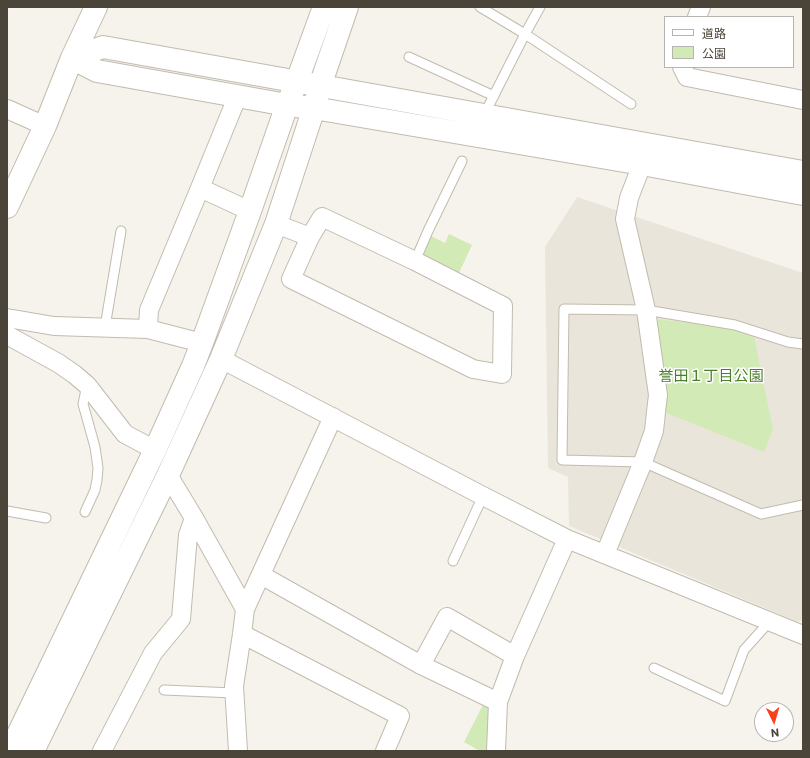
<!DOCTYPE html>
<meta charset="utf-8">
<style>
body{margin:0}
#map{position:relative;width:810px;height:758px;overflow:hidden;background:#f6f3ec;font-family:Commissioner,"Noto Sans JP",sans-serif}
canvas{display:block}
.frame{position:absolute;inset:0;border:8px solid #4b4439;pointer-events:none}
.legend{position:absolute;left:664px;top:16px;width:130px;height:52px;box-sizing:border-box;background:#fff;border:1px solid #b7b4b0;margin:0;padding:5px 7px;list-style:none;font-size:12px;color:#4b4439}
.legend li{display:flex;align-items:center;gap:8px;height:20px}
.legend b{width:20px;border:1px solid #b7b4b0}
.north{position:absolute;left:754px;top:702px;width:40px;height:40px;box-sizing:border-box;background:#fff;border:1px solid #b7b4b0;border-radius:50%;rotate:175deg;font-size:11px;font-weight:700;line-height:16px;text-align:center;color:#4b4439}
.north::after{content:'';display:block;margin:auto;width:14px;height:18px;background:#fc3f1d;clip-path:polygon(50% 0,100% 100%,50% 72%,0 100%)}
</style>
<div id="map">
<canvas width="810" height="758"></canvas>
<div class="frame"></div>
<ul class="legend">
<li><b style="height:5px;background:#fff"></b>道路</li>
<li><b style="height:11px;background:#d2eab5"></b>公園</li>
</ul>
<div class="north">N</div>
</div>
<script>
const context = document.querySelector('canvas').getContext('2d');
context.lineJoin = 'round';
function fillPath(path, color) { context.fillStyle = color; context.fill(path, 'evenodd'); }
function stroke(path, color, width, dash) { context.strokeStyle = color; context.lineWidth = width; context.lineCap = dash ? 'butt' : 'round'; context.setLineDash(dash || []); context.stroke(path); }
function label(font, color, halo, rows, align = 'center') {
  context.font = font + ' Commissioner,"Noto Sans JP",sans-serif'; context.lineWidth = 3; context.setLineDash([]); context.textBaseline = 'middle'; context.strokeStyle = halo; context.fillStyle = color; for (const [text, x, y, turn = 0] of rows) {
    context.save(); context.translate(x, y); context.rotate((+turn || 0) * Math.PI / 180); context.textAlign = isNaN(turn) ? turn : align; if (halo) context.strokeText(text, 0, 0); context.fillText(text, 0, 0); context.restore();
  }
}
fillPath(new Path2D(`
 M577,197l226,76v347l-5,2 -229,-96 -1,-49 -20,-9 -3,-221z`), '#eae5da');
fillPath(new Path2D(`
 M449,234l23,11 -14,30 -37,-17 10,-22 14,7z
 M654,319l73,8 27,10 19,92 -9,23 -100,-40z
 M486,699l8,4 -4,48h-10l-16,-9z`), '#d2eab5');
const service = new Path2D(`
 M480,7l45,27 106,70
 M409,57l85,39
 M484,115l41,-81 15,-27
 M415,261l13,-30 34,-70
 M105,327l16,-96
 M803,344l-15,-2 -53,-17 -89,-15 -82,-1 -2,151 81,2 118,52 42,-9
 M7,511l39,7
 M85,512l10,-22 2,-10 1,-12 -3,-21 -12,-43 4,-19
 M453,561l30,-65
 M654,668l71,33 19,-51 26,-29
 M164,690l70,3`);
const minor = new Path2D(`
 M697,17l4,-10
 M682,67l5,10 116,23
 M7,109l38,17
 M200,188l38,-93
 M322,217l93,44 88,45 -1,68 -29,-5 -182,-90 19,-42z
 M276,224l34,13
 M7,318l47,8 94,3 54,14
 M148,329l1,-19 51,-122 50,23
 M7,335l51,28 16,11 13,11 38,49 30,16
 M221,359l262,137 84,43 236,96
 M168,475l26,43 51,91
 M605,554l38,-92 11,-31 2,-19 2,-17 -12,-85 -21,-91 4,-21 13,-34
 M261,575l160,90 77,37
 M242,634l158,82 -15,35
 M421,665l26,-48 68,39
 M102,751l51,-98 28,-34 7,-84 6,-17
 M238,751l-4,-65 8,-52 3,-25 88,-192
 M496,751l2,-49 17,-46 52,-117`);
const tertiary = new Path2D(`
 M72,58l25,13 190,34 27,3 35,6 293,50 161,30
 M72,58l31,-11 700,125
 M7,207l38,-81 27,-68 24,-51
 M10,751l145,-301 38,-84 9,-23 48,-132 37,-106 10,-24 27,-74
 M33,751l135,-276 53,-116 55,-135 38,-116 6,-22 27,-79`);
stroke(service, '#c2bbae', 11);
stroke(minor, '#c2bbae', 20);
stroke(tertiary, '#c2bbae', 24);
stroke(service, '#fff', 9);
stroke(minor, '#fff', 18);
stroke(tertiary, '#fff', 22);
label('15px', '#4a7f2a', '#fff', [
 ["誉田１丁目公園",711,376]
]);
</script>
